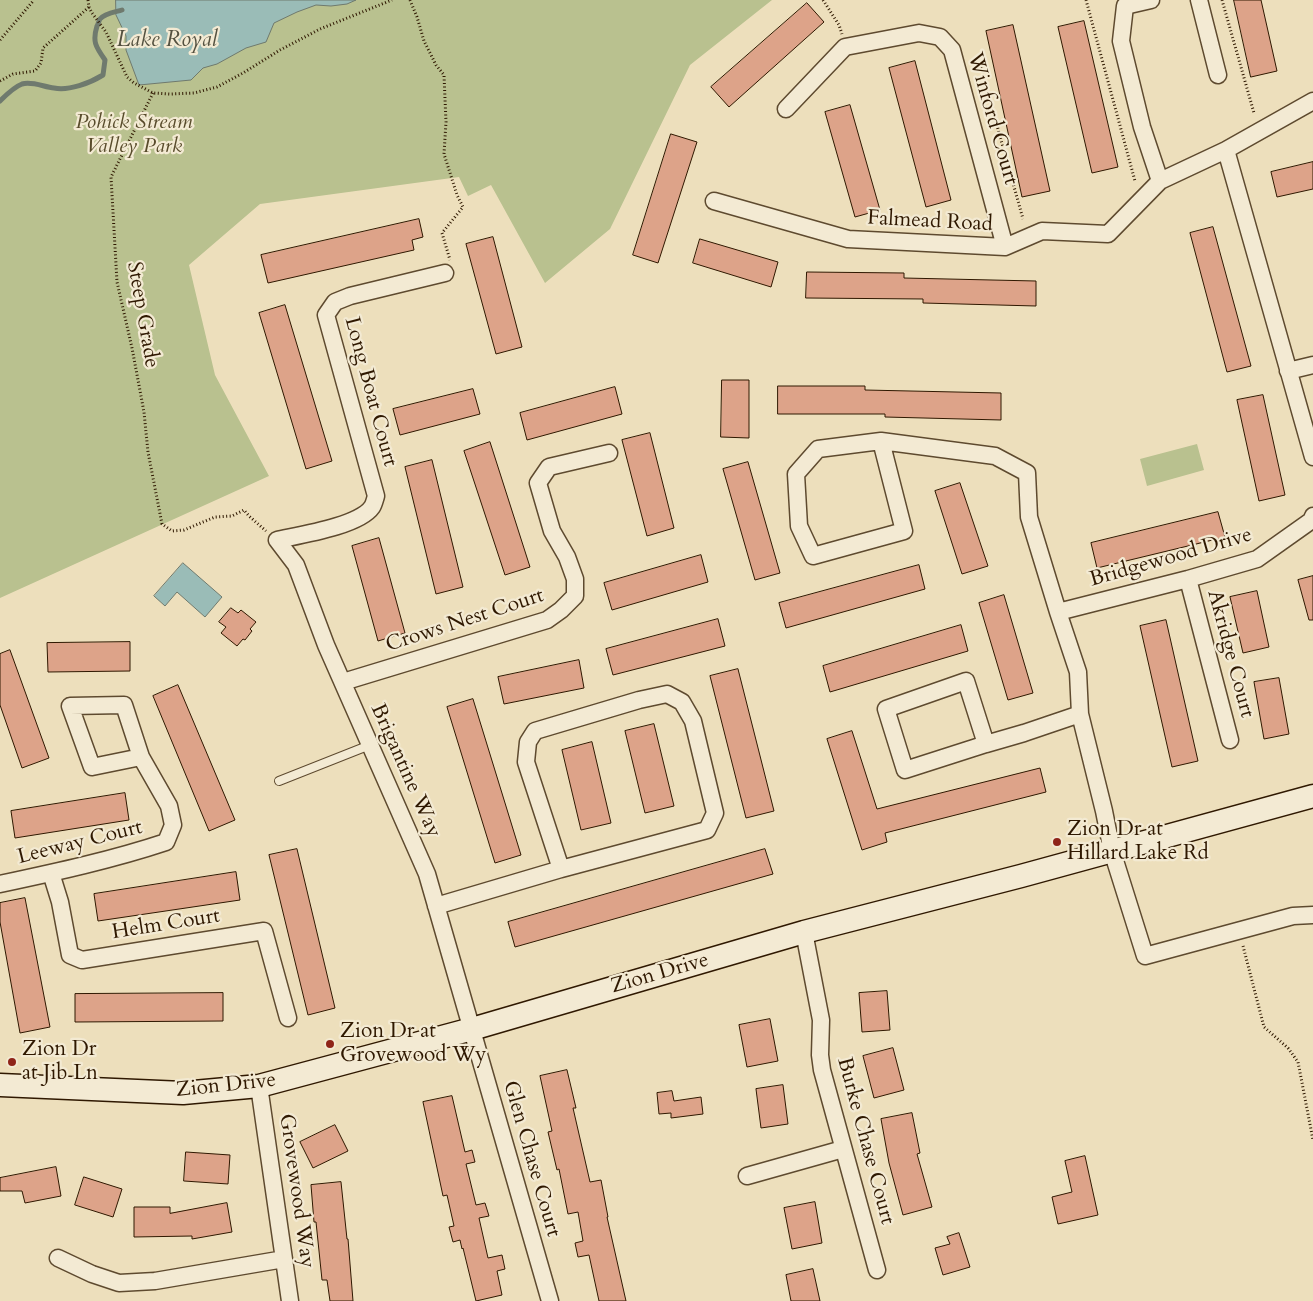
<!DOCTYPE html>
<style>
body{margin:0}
canvas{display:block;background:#eddfbc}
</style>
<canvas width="1313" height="1301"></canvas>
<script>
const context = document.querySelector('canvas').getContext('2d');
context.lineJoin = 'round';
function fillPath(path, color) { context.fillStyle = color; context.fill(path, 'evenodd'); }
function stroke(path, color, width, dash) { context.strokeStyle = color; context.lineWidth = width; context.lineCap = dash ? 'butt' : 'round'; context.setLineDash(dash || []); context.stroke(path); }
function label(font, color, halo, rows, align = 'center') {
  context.font = font + ' Cardo,serif'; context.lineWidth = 4.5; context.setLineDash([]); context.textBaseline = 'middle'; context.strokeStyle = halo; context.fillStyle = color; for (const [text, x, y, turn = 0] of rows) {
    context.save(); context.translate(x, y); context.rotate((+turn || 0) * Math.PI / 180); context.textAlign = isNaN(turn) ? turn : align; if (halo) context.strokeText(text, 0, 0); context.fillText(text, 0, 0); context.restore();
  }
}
fillPath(new Path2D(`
 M0,0h772l-82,65 -80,164 -65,54 -54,-98 -23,11 -9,-19 -199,27 -71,61 26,110 54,101 -269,122z
 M1197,444l7,26 -57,16 -7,-27z`), '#b9c18f');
const water = new Path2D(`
 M116,0h240l-9,4 -16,2 -15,-1 -19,7 -23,11 -8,19 -20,6 -29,16 -14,4 -12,12 -52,5 -13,-35v-14l-10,-21z
 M183,563l39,34 -17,20 -28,-25 -12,14 -11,-10z`);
fillPath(water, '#9abcb7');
stroke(water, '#6f7a6e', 1);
stroke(new Path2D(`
 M0,101c6,-6 14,-14 22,-17 10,-3 22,3 32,4 15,3 36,-5 49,-13l2,-15c-9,-13 -13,-18 -8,-34 1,-1 2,-6 3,-7 5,-6 16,-7 22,-9`), '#6f7a6e', 5);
const building = new Path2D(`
 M1234,0h27l16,71 -26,6z
 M807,3l17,19 -95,85 -18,-20z
 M1084,21l34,146 -26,6 -34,-146z
 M1013,25l37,166 -28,6 -36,-166z
 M915,61l36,139 -25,7 -37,-139z
 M850,105l30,105 -25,7 -30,-105z
 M671,134l26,8 -39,121 -25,-8z
 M1313,162v27l-36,8 -6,-25z
 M419,219l4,18 -11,3 2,10 -146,33 -7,-28z
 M1213,227l38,139 -24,6 -37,-139z
 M493,237l29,110 -26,7 -30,-110z
 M700,239l78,23 -7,25 -78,-24z
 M807,272l97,1v5l132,3v25l-113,-3v-4l-117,-1z
 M285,305l47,156 -26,8 -47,-156z
 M722,380h27v58l-28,-1z
 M778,386h87v4l136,3v27l-116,-3v-3h-107z
 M615,387l7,27 -95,26 -7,-27z
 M473,389l7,25 -80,21 -7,-26z
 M1263,395l22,100 -26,6 -22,-101z
 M650,433l24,95 -27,8 -25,-96z
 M490,442l40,125 -25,8 -41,-124z
 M432,460l31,127 -27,7 -31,-127z
 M748,462l32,111 -25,7 -32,-111z
 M960,483l28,83 -26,8 -27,-83z
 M1218,512l7,25 -128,31 -6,-25z
 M379,538l26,95 -27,8 -26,-95z
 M701,555l7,27 -96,28 -8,-27z
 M919,565l6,24 -139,39 -7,-25z
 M1313,576v44h-4l-11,-40z
 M1257,591l12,56 -26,6 -13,-56z
 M1004,595l29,98 -25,7 -29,-97z
 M231,608l7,5 3,-3 15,12 -6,7 2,2 -7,9 -2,-1 -6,7 -16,-13 5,-6 -7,-5z
 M718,619l7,27 -112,29 -7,-26z
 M1166,620l32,141 -26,6 -32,-141z
 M961,625l7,26 -138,41 -7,-26z
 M130,642v29l-82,1 -1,-29z
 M10,650l39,108 -27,10 -22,-63v-51z
 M579,660l5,28 -80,16 -6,-27z
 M738,669l36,142 -28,7 -36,-142z
 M1279,678l10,56 -25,5 -10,-57z
 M178,685l57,135 -26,11 -56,-135z
 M473,699l48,156 -26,8 -48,-156z
 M654,724l20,82 -29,7 -20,-82z
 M852,731l25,78 163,-41 6,24 -161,41 2,9 -25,8 -35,-111z
 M592,742l19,81 -30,7 -19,-80z
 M125,793l4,27 -114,18 -4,-27z
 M297,849l38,159 -27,7 -39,-160z
 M765,849l8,25 -258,73 -7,-25z
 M236,872l4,28 -142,21 -4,-27z
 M25,898l25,129 -30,6 -20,-111v-19z
 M887,991l3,39 -28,2 -3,-39z
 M223,993v28l-148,1v-28z
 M770,1019l8,42 -31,6 -8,-42z
 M893,1048l11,42 -30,8 -11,-42z
 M567,1070l9,38h-3l17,74 11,-2 7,37h-1l19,84h-27l-10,-46 -11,2 -3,-14 8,-2 -5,-29 -10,2 -9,-45 -2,1 -9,-38 4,-1 -12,-55z
 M783,1085l5,39 -27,4 -5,-39z
 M672,1091l2,10 27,-4 2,17 -32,4v-5l-12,1 -2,-21z
 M452,1096l13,56 7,-2 3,12 -9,2 10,41 9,-2 4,13 -10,2 9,40 14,-3 3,14 -8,2 5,24 -26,6 -13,-53 -1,1 -2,-9 -7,2 -4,-15 5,-1 -7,-31 -4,1 -20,-94z
 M912,1113l8,40 -3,1 15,53 -29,8 -14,-52 -8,-44z
 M335,1125l13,26 -35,17 -13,-26z
 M186,1152l44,3 -2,29 -44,-3z
 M1085,1156l13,59 -40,9 -6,-27 20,-5 -7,-31z
 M56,1167l5,29 -36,7 -3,-12h-22v-13z
 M84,1177l38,12 -9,28 -38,-12z
 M341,1182l6,57h1l5,62h-23l-3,-21h-5l-6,-58h-2l-3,-37z
 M815,1202l7,41 -30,6 -8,-41z
 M227,1203l5,29 -40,7v-3l-58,1v-30h36v6z
 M959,1233l11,34 -27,8 -8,-27 15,-4 -3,-7z
 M813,1269l7,32h-29l-5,-26z`);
fillPath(building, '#dda389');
stroke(building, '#2f1800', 1);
const lane = new Path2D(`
 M279,781l91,-36`);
const street = new Path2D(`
 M1151,0l-26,6 -4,35 21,86 18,54
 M1199,0l19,75
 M786,109l59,-62 74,-14 21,4 12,13 53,197
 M1226,150l87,307
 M714,201l134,38 157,8 37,-16 66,3 52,-53 66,-31 87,-49
 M445,273l-95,23 -15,6 -9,13 50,181c-1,3 -2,8 -4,11 -13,19 -72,28 -95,33l19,25 30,80 101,229 123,427
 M1288,371l25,-6
 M881,441l114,15 32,17 2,44 29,95 20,60 2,42 24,97 8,40 33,105 148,-40 20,-1
 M881,441l23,90 -91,25 -14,-30 -3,-52 22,-25z
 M1188,579l42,161
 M1058,612l130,-33 69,-20 55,-39 1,-4
 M966,681l20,63 -81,26 -19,-61z
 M343,682l204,-62 14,-10 14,-14v-17l-8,-22 -15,-26 -14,-48 11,-16 60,-14
 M667,694l15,8 11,19 22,92 -8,17 -146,39 -35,-107 2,-20 7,-11 104,-31z
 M986,744l38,-11 56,-19
 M51,873l9,29 10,53 12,5 182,-29 24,87
 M0,884c56,-12 112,-24 166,-42l7,-17 -4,-19 -28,-49 -17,-52 -54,1 22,61 49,-10
 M436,906l125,-37
 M804,932l17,88 -1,35 2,15 55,200
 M259,1086l31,215
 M747,1176l96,-27
 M58,1258l34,16 27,9 36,-2 129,-22`);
const secondary = new Path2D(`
 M0,1085l183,8 76,-7 213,-57 332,-97 217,-56 292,-80`);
stroke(lane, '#5e4a2f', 10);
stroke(street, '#5e4a2f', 19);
stroke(secondary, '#2f1800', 25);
stroke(new Path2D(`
 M88,0l1,7 3,6 14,19 21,45 7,6 19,10 17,1 24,-1 23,-6 26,-14 37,-23 40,-21 72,-29
 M410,0l7,17 7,24 12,24 8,10 2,47 -2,32 13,41 6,12 -21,26 8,27
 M823,0l16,25 3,9
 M1086,0l49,181
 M1222,0l32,113
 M0,40l34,-40
 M978,57l45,162
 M0,81l13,-7 22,-3 6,-8 2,-15 46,-41
 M153,93l-42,84 6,105 15,66 12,64 4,40 14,72 10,7 12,-1 31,-13 17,-1 12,-6 5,6 17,15
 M1243,946l21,81 24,21 10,14 15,78`), '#2f1800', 3, [1, 2.5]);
stroke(lane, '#f3ead3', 8);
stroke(street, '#f3ead3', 16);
stroke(secondary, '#f3ead3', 22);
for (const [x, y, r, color] of [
 [1057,842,5,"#8f2418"],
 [330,1044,5,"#8f2418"],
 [12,1062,5,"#8f2418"]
]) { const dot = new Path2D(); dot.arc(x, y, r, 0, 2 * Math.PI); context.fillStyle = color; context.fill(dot); stroke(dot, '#f3ead3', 2); }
label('21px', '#2f1800', '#f3ead3', [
 ["Winford Court",992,119,74],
 ["Falmead Road",930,222,3],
 ["Steep Grade",142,315,80],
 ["Long Boat Court",370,392,75],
 ["Bridgewood Drive",1171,558,-16],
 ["Crows Nest Court",465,621,-18],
 ["Akridge Court",1230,654,75],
 ["Brigantine Way",405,771,66],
 ["Leeway Court",80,843,-14],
 ["Helm Court",166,925,-9],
 ["Zion Drive",660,974,-16],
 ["Zion Drive",226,1086,-6],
 ["Burke Chase Court",865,1141,75],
 ["Glen Chase Court",531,1159,74],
 ["Grovewood Way",296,1191,82]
]);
label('italic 21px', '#584b2b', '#f3ead3', [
 ["Pohick Stream",134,123],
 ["Valley Park",134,147]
]);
label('21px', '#2f1800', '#f3ead3', [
 ["Zion Dr at",1067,830],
 ["Hillard Lake Rd",1067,854],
 ["Zion Dr at",340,1032],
 ["Grovewood Wy",340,1056],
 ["Zion Dr",22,1050],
 ["at Jib Ln",22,1074]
], 'left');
label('italic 22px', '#545140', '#f3ead3', [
 ["Lake Royal",167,41]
]);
</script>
